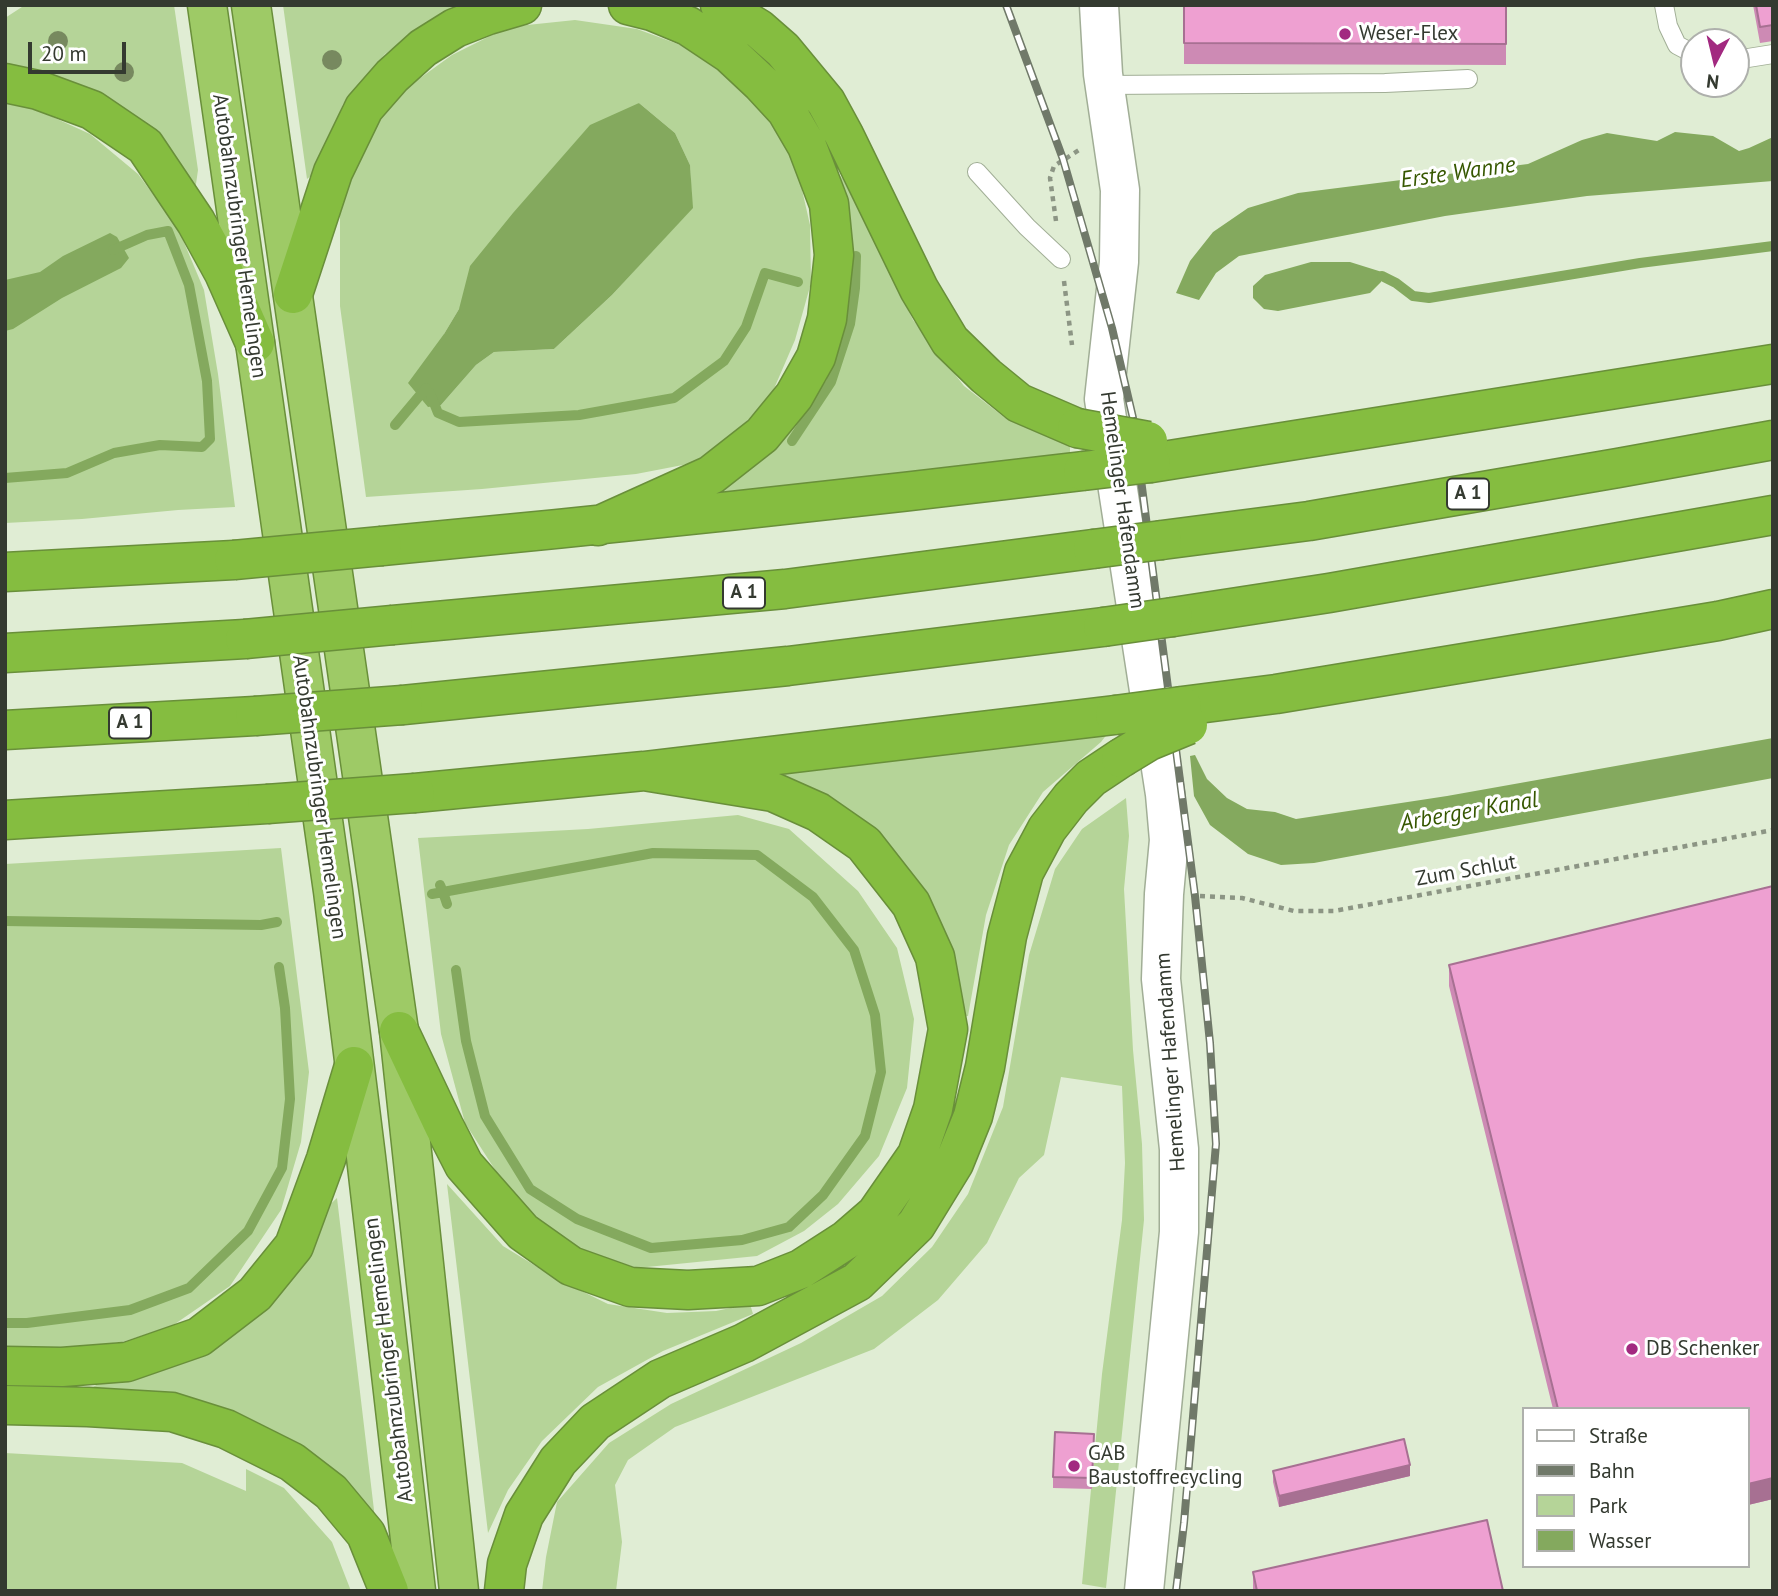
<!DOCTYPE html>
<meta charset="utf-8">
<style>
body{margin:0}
#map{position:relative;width:1778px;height:1596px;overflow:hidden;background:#e0edd4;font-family:"PT Sans",sans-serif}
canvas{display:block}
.frame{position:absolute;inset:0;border:7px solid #343a30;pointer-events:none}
.legend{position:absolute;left:1522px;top:1407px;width:228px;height:161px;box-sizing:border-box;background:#fff;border:2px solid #aeb0ac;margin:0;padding:9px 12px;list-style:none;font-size:21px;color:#343a30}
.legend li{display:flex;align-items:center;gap:14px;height:35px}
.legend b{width:35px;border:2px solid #aeb0ac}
.north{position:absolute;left:1680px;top:28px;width:70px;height:70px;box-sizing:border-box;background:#fff;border:2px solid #aeb0ac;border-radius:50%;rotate:187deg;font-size:19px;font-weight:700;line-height:28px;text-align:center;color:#343a30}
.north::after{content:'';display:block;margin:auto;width:24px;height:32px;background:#a22980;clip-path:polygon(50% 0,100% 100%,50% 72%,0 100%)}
.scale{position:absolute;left:28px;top:42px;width:98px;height:32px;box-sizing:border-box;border:4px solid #343a30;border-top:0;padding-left:9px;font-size:21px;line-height:24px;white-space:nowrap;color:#343a30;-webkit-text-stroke:5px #fff;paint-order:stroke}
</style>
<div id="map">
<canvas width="1778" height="1596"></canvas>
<div class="frame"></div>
<ul class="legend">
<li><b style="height:9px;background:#fff"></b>Straße</li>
<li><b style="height:9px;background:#707969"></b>Bahn</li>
<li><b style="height:19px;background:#b5d498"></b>Park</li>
<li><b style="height:19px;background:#84a95e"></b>Wasser</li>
</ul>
<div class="north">N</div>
<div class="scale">20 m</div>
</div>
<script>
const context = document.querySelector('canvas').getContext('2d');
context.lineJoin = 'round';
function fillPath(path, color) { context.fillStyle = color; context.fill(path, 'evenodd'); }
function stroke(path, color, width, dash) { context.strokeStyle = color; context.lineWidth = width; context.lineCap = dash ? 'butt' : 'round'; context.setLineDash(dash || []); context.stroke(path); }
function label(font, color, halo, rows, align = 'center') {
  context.font = font + ' "PT Sans",sans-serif'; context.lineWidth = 6; context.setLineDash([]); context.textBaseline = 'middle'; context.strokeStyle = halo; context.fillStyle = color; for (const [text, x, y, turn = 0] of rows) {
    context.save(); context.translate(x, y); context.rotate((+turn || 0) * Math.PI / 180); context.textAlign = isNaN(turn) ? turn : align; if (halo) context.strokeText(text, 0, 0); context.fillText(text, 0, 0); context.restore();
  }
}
fillPath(new Path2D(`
 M25,5h149l24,165 -3,21 -190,-126v-47z
 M283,5h179l-28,14 -49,35 -42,50 -25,66 -11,9z
 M575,20l62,9 49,18 68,47 23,33 21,45 12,53 1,58 -16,57 -22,51 -45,52 -40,21 -52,10 -154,15 -116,8 -26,-191v-94l19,-57 35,-58 58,-42 56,-28zM639,103l36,30 15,32 2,43 -80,87 -58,54 -60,3 -18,13 -35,40 3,-71 15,-25z
 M5,103l28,5 57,26 48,40 40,54 26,62 14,84 17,133 -57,3 -96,9 -77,4z
 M833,168l10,11 70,141 51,66 40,31 66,29v8l-315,37 -39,1 74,-63z
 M1108,733l-7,9 -58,50 -34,53 -23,70 -18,101 -9,1 -11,-63 -170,-181z
 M1126,798l3,38 -5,53 9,161 9,94 2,76 -38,368 -24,-4 20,-210 20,-154 3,-57 -3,-77 -61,-9 -17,78 -25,23 -32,65 -49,57 -64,49 -199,78 -47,33 -13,25 7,57 -6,49h-74l4,-34 11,-55 52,-59 62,-39 130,-61 81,-47 50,-49 36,-53 35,-87 26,-152 26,-86 27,-40z
 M738,815l51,14 69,62 39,57 17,71 -7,69 -28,68 -41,48 -34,27 -47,25 -120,12 -55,-18 -63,-43 -54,-84 -24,-89 -23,-196 170,-9z
 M281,848l28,224 -8,70 -20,68 -51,76 -58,40 -50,16 -75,8 -42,-1v-485z
 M447,1184l56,62 54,33 51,25 59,9 49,-2 34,-7 3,10 -90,37 -65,36 -56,54 -34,49 -20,43z
 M337,1198l39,329 -43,-48 -248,-87 13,-8 48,-9z
 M5,1453l177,10 64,28v-22l38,19 48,54 19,49h-346z`), '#b5d498');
fillPath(new Path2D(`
 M639,103l36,30 15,32 3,43 -81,87 -58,54 -60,3 -18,13 -35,40 -13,2 -20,-24 36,-49 15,-25 11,-43 43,-53 77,-88z
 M1675,132l38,4 26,15 10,-3 24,-11v44l-186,15 -142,20 -206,40 -23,17 -17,27 -23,-7 14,-32 23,-29 35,-24 50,-15 230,-29 54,-24 25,-7 50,8z
 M110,233l7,4 12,21 -8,10 -59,30 -49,31 -8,2v-51l35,-8 23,-16z
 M1311,262h39l32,10 -1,10 -11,11 -92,18 -14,-2 -11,-11v-12l12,-11z
 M1773,738v40l-459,85 -33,2 -33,-11 -38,-29 -16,-29 -4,-40 5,-1 12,24 20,19 20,11 28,3 21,7 151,-23z`), '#84a95e');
stroke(new Path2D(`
 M1382,276l14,7 17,13 16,2 211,-35 133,-17
 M430,393l8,20 21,9 120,-7 95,-17 50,-37 22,-34 19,-54 33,9
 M395,425l31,-37
 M792,441l39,-59 19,-58 5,-36 1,-32
 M5,478l62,-5 47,-20 46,-8 42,2 8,-8 -3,-58 -18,-96 -21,-54 -21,4 -34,15
 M432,894l11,-2 -3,-7
 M447,904l-4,-12 210,-39 104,2 56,42 41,53 21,65 6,57 -16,64 -42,59 -34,32 -47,13 -91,8 -74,-29 -47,-30 -45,-73 -19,-75 -10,-71
 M5,921l256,4 16,-3
 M5,1323h22l103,-13 59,-22 59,-57 34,-63 8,-69 -5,-91 -6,-41`), '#84a95e', 10);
const service = new Path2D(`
 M1664,5l4,21 9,19 17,9
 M1736,59l12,-1 25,-4
 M1105,85l280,-2 83,-4
 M977,172l50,55 34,32`);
const tertiary = new Path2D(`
 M1099,5l4,69 17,116 -1,72 -15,137 61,395 4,46 -5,54 -3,85 18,170v83l-35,359`);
const trunk = new Path2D(`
 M207,5l126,886 33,266 50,434
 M251,5l148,1026 60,560`);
const motorway = new Path2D(`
 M720,5l39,24 24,21 43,52 18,33 75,154 31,52 36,35 33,27 58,25
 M5,83l33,7 54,20 53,36 51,76 28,51 31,70
 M293,294l40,-122 31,-64 28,-32 31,-28 32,-20 33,-13 34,-10
 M1151,463l622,-99
 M598,526l113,-51 51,-40 32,-39 22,-39 11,-38 7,-64 -5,-51 -22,-58 -21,-36 -24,-26 -32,-30 -42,-28 -36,-15 -24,-6
 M1162,540l147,-19 309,-53 155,-28
 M382,546c234,-22 467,-47 701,-75
 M5,572l229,-12
 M1173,617l156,-24 444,-78
 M393,625l392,-36 308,-40
 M5,653l240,-14
 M403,705l385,-39 315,-39
 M1182,706l94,-12 442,-73 55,-12
 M5,730l250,-14
 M415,793l229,-22 471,-56
 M5,820l262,-16
 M399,1031l45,95 20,39 59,67 48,34 59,21 58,3 70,-4 43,-17 45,-29 30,-26 41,-59 16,-46 15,-80 -13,-72 -24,-53 -47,-60 -46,-32 -45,-20 -129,-21
 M5,1366l57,1 65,-5 72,-25 56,-43 39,-48 32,-87 28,-93
 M5,1405l83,2 84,5 54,17 66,33 39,30 35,42 23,57
 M504,1591l3,-27 17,-49 34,-54 37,-39 65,-43 84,-36 113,-61 59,-57 38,-62 19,-47 12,-49 22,-131 17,-64 23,-43 24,-31 20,-20 30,-20`);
stroke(service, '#a1ae96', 20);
stroke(tertiary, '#a1ae96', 41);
stroke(trunk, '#698f3a', 41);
stroke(motorway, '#698f3a', 41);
stroke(new Path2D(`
 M1056,221l-6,-43 4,-12 25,-16
 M1064,281l8,64
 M1200,896l42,2 52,13h40l439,-81`), '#8c9584', 4.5, [5, 5]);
stroke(service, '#fff', 18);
stroke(tertiary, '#fff', 38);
stroke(trunk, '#9eca66', 38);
stroke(motorway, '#85bd40', 38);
const rail = new Path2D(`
 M1006,5l57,154 49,169 21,90 62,478 15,147 6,101 -32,379 -8,68`);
stroke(rail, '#707969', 8);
stroke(rail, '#fff', 5, [16]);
const motorwayBridge = new Path2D(`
 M1077,428l71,13
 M1083,471l68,-8
 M1093,549l69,-9
 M234,560l148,-14
 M1103,627l70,-10
 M245,639l148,-14
 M1115,715l67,-9
 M255,716l148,-11
 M1121,758l28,-17 39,-16
 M267,804l148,-11`);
stroke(motorwayBridge, '#698f3a', 41, []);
stroke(motorwayBridge, '#85bd40', 38);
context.fillStyle = '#77895f';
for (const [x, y] of [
 [58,41],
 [332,60],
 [124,72]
]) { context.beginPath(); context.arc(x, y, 10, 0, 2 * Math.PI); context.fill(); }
fillPath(new Path2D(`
 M1184,5h322v60l-322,-1z
 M1753,5h20v36l-13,2z
 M1773,886v613l-25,6v-96h-195l-104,-423v-21z
 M1094,1444l-2,45 -39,-1v-11z
 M1273,1471l137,5 -131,31 -6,-25z
 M1253,1572l250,19h-250z`), '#cd8ab4');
fillPath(new Path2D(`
 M1410,1465v11l-131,31v-11z
 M1773,1478v21l-25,6v-21z`), '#a77092');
const building = new Path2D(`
 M1184,5h322v39l-322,-1z
 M1756,5h17v20l-13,2z
 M1773,886v592l-25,6v-75h-190l-109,-444z
 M1055,1432l39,2 -2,44 -39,-1z
 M1404,1439l6,26 -131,31 -6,-25z
 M1487,1520l16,71h-246l-4,-19z`);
fillPath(building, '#eea0d1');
stroke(building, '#a77092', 2);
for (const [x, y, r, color] of [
 [1345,34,7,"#a22980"],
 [1632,1349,7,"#a22980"],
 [1074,1466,7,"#a22980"]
]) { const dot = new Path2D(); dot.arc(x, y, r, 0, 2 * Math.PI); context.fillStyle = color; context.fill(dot); stroke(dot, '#fff', 2.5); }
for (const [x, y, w] of [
 [1468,494,42],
 [744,593,42],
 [130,723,42]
]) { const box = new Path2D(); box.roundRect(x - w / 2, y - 15.5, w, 31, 5); context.fillStyle = '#fff'; context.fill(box); stroke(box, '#343a30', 2); }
label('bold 19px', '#343a30', null, [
 ["A 1",1468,494],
 ["A 1",744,593],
 ["A 1",130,723]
]);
label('21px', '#343a30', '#fff', [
 ["Weser-Flex",1359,34],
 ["DB Schenker",1646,1349],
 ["GAB",1088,1454],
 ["Baustoffrecycling",1088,1478]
], 'left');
label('21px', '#343a30', '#fff', [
 ["Autobahnzubringer Hemelingen",239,236,82],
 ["Hemelinger Hafendamm",1122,500,82],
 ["Autobahnzubringer Hemelingen",319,797,82],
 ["Zum Schlut",1466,871,-10],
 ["Hemelinger Hafendamm",1171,1062,-94],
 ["Autobahnzubringer Hemelingen",389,1360,-97]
]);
label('italic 23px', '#365700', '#fff', [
 ["Erste Wanne",1458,173,-8],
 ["Arberger Kanal",1469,812,-10]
]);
</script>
